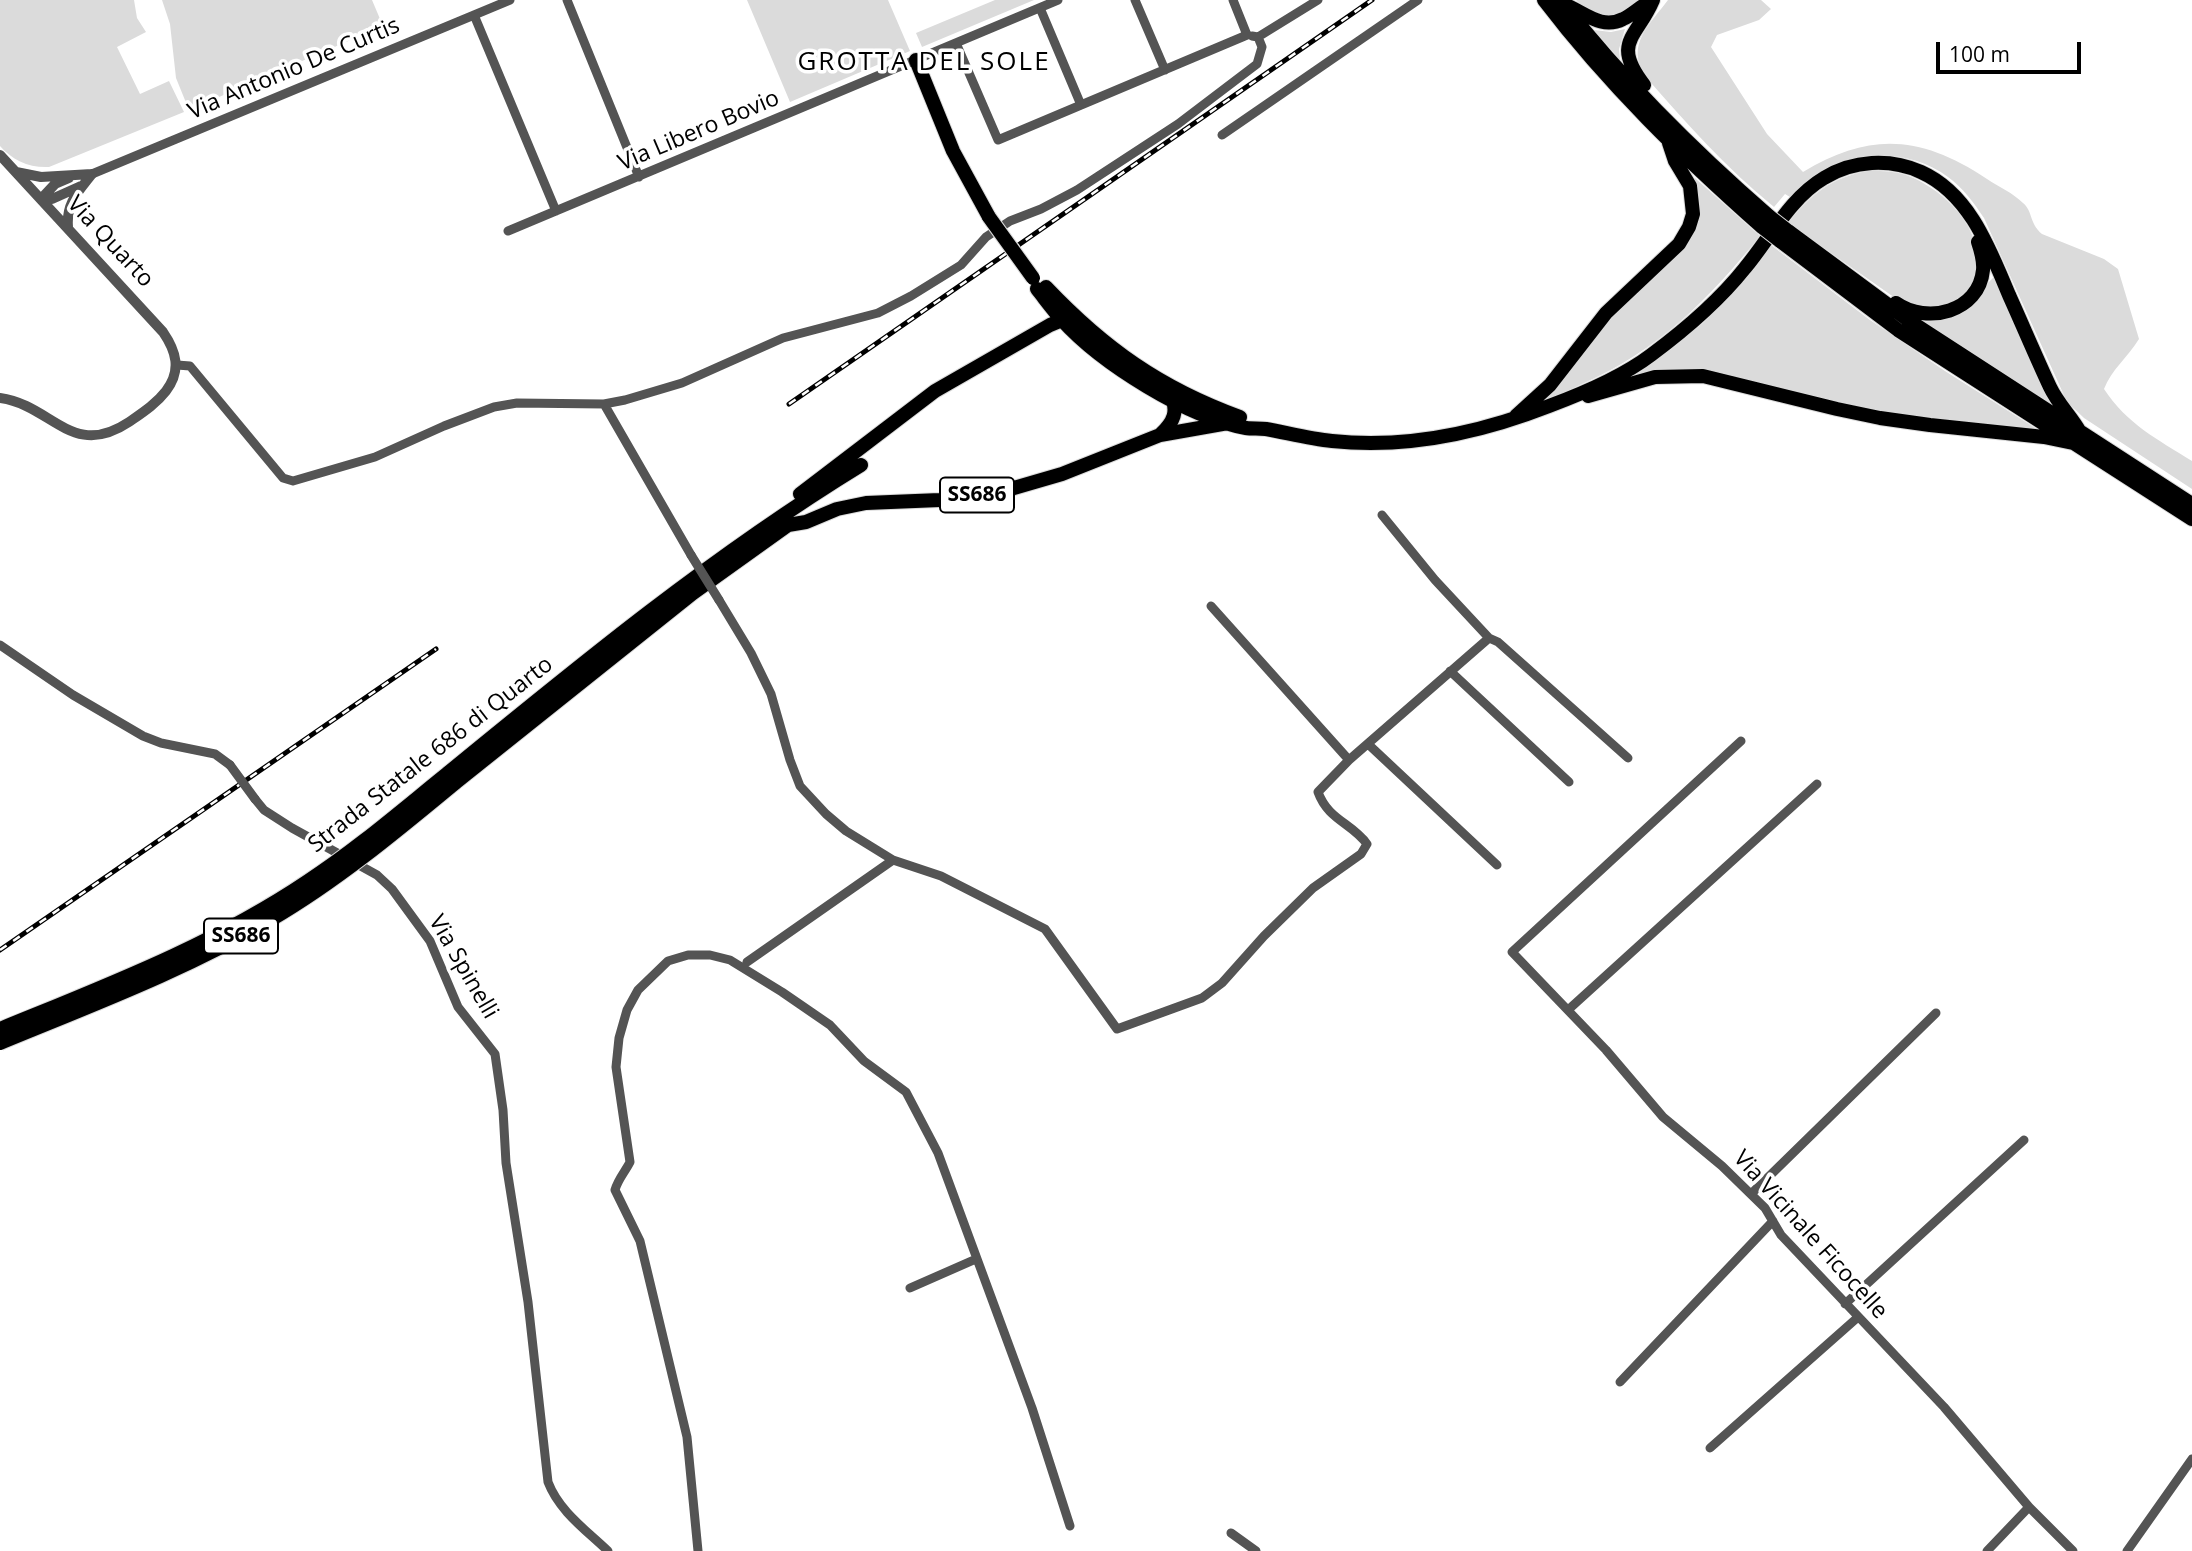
<!DOCTYPE html>
<style>
body{margin:0}
#map{position:relative;width:2192px;height:1551px;overflow:hidden;background:#fff;font-family:"Open Sans",sans-serif}
canvas{display:block}
.scale{position:absolute;left:1936px;top:42px;width:145px;height:32px;box-sizing:border-box;border:4px solid #000;border-top:0;padding-left:9px;font-size:21px;line-height:24px;white-space:nowrap;color:#000;-webkit-text-stroke:5px #fff;paint-order:stroke}
</style>
<div id="map">
<canvas width="2192" height="1551"></canvas>
<div class="scale">100 m</div>
</div>
<script>
const context = document.querySelector('canvas').getContext('2d');
context.lineJoin = 'round';
function fillPath(path, color) { context.fillStyle = color; context.fill(path, 'evenodd'); }
function stroke(path, color, width, dash) { context.strokeStyle = color; context.lineWidth = width; context.lineCap = dash ? 'butt' : 'round'; context.setLineDash(dash || []); context.stroke(path); }
function label(font, color, halo, rows, align = 'center') {
  context.font = font + ' "Open Sans",sans-serif'; context.lineWidth = 7; context.setLineDash([]); context.textBaseline = 'middle'; context.strokeStyle = halo; context.fillStyle = color; for (const [text, x, y, turn = 0] of rows) {
    context.save(); context.translate(x, y); context.rotate((+turn || 0) * Math.PI / 180); context.textAlign = isNaN(turn) ? turn : align; if (halo) context.strokeText(text, 0, 0); context.fillText(text, 0, 0); context.restore();
  }
}
fillPath(new Path2D(`
 M0,0h134l3,18 9,14 -29,15 23,47 29,-13 15,31 -135,55c-20,1 -37,-7 -49,-21z
 M162,0h210l11,26 -194,84 -13,-32 -6,-54z
 M747,0h141l22,51 -120,51z
 M995,0h39l-112,47 -6,-14z
 M1576,0h65l-9,9 -25,9 -24,-10z
 M1668,0h93l10,9 -12,11 -42,15 -6,12 56,87 36,38c68,-41 119,-36 184,7 12,8 26,14 36,24 10,8 6,20 19,31l62,25 14,10 21,70c-11,18 -28,31 -35,50 23,35 53,50 88,72v28l-108,-71 -17,-16 -83,-184c-10,-15 -21,-30 -36,-41 -49,-36 -119,-25 -158,20l-5,-3 -11,13c-48,-39 -88,-84 -129,-131 -20,-31 5,-52 23,-76z
 M1625,29l-6,20 1,11 -26,-30 17,2z
 M1868,171c15,0 30,0 43,6 39,16 82,63 62,108 -4,8 -16,16 -23,22h-42l-120,-84c22,-28 44,-46 80,-52z
 M1695,178l65,58c-51,63 -102,115 -178,148 -11,5 -23,12 -35,15l50,-67 86,-86z
 M1771,245l99,75 75,51 95,60 -148,-15 -173,-41h-83l67,-52 36,-37z
 M1994,277l61,130 -132,-85c40,-4 45,-20 71,-45z`), '#dbdbdb');
const trunk = new Path2D(`
 M1544,0c64,84 139,157 218,227
 M1560,0c62,80 134,151 210,217
 M1566,5c19,8 36,25 57,14 11,-5 18,-14 29,-18
 M916,60l37,91 36,66
 M1644,85c-33,-43 -7,-47 9,-85
 M1788,231l123,91 281,182
 M1780,241l118,89 294,189
 M1046,287c58,61 114,101 194,130
 M1037,289c8,10 16,21 25,31 40,44 125,97 184,108 6,1 13,0 20,1 22,4 44,10 66,12 75,8 148,-8 217,-35 35,-13 73,-29 102,-51 35,-26 67,-53 94,-87 25,-30 45,-70 79,-90 29,-18 66,-20 97,-6 49,22 69,78 88,123 14,31 27,62 41,92 8,17 21,29 30,45
 M1896,303c31,22 83,9 87,-33 1,-10 -2,-19 -5,-28
 M1588,396l67,-19 48,-1 134,33 43,9 50,7 114,12 29,6
 M1516,416l34,-31 56,-72 73,-69 10,-17 4,-13 -3,-28 -15,-25 -6,-18
 M1160,435c14,-13 19,-24 10,-41
 M800,494l135,-103 115,-66 12,-5 18,3
 M448,773c133,-109 266,-218 413,-308
 M455,783l238,-190 95,-68 18,-3 31,-13 29,-6 74,-3 67,-10 55,-16 98,-39 68,-12`);
stroke(trunk, '#dbdbdb', 16);
stroke(new Path2D(`
 M567,0l72,177
 M1135,0l30,70
 M1040,8l41,97
 M474,15l82,196
 M1252,36l6,1 60,-37
 M956,43l42,97 249,-105 -14,-35
 M1222,135l196,-135
 M92,174l418,-174
 M508,231l550,-231
 M177,365l13,1 93,112 10,3 82,-24 69,-31 50,-19 23,-4 87,1 21,-4 57,-17 101,-45 95,-25 33,-17 50,-31 25,-28 24,-16 31,-12 36,-19 101,-66 79,-60 5,-17 -4,-10
 M604,404l87,151
 M1382,515l53,65 54,58 9,4 130,116
 M719,600l32,53 20,41 19,66 10,26 26,28 20,17 47,29 48,16 104,53 72,100 85,-31 20,-15 42,-47 49,-48 48,-34 6,-10c-15,-21 -39,-24 -49,-52l31,-32 140,-122
 M1211,606l138,154
 M0,645l73,50 70,41 18,7 54,11 15,11
 M1450,671l119,111
 M1741,741l-229,211 94,98 57,67 59,49 43,42 16,27 163,172 85,100 44,44
 M1368,744l129,121
 M255,799l9,11 28,18 85,47 15,14 38,52 28,66 37,47 8,56 3,53 22,139 20,180c11,29 38,48 60,69
 M747,962l146,-102
 M1568,1010l249,-226
 M1751,1194l185,-181
 M910,1288l66,-29
 M1845,1304l179,-164
 M1620,1382l153,-161
 M1710,1448l147,-130
 M1231,1533l25,18
 M698,1551l-11,-114 -47,-196 -25,-51c3,-11 10,-18 15,-28l-14,-95 3,-29 8,-28 11,-20 30,-29 20,-6h22l20,5 52,32 48,33 34,36 42,31 32,61 94,255 38,118
 M1987,1551l42,-44
 M2127,1551l65,-92`), '#545454', 9);
stroke(new Path2D(`
 M0,155l163,177c13,19 19,38 3,59 -10,13 -24,22 -37,31 -57,38 -77,-17 -129,-24
 M16,172l25,5 51,-3
 M41,199l14,-15 14,-6
 M41,199h11l29,-13
 M68,227c-2,-24 10,-35 24,-53`), '#545454', 10);
stroke(trunk, '#000', 14);
const rail = new Path2D(`
 M789,404l583,-404
 M0,950l436,-301`);
stroke(rail, '#000', 5);
stroke(rail, '#fff', 2.5, [8]);
const trunkBridge = new Path2D(`
 M989,217l44,61
 M1770,217l18,14
 M1762,227l18,14
 M0,1029c105,-43 213,-84 308,-148 49,-32 94,-71 140,-108
 M0,1043c92,-38 186,-73 272,-124 65,-38 125,-88 183,-136`);
stroke(trunkBridge, '#dbdbdb', 16, []);
stroke(new Path2D(`
 M691,555l28,45
 M230,765l25,34`), '#545454', 9);
stroke(trunkBridge, '#000', 14);
for (const [x, y, w] of [
 [977,495,74],
 [241,936,74]
]) { const box = new Path2D(); box.roundRect(x - w / 2, y - 17.5, w, 35, 5); context.fillStyle = '#fff'; context.fill(box); stroke(box, '#000', 2); }
label('bold 21px', '#000', null, [
 ["SS686",977,495],
 ["SS686",241,936]
]);
label('23px', '#000', '#fff', [
 ["Via Antonio De Curtis",294,69,-23],
 ["Via Libero Bovio",699,131,-23],
 ["Via Quarto",110,242,47],
 ["Strada Statale 686 di Quarto",431,755,-38],
 ["Via Spinelli",463,967,60],
 ["Via Vicinale Ficocelle",1810,1235,48]
]);
context.letterSpacing = '2px';
label('26px', '#000', '#fff', [
 ["GROTTA DEL SOLE",924,63]
]);
context.letterSpacing = '0px';
</script>
